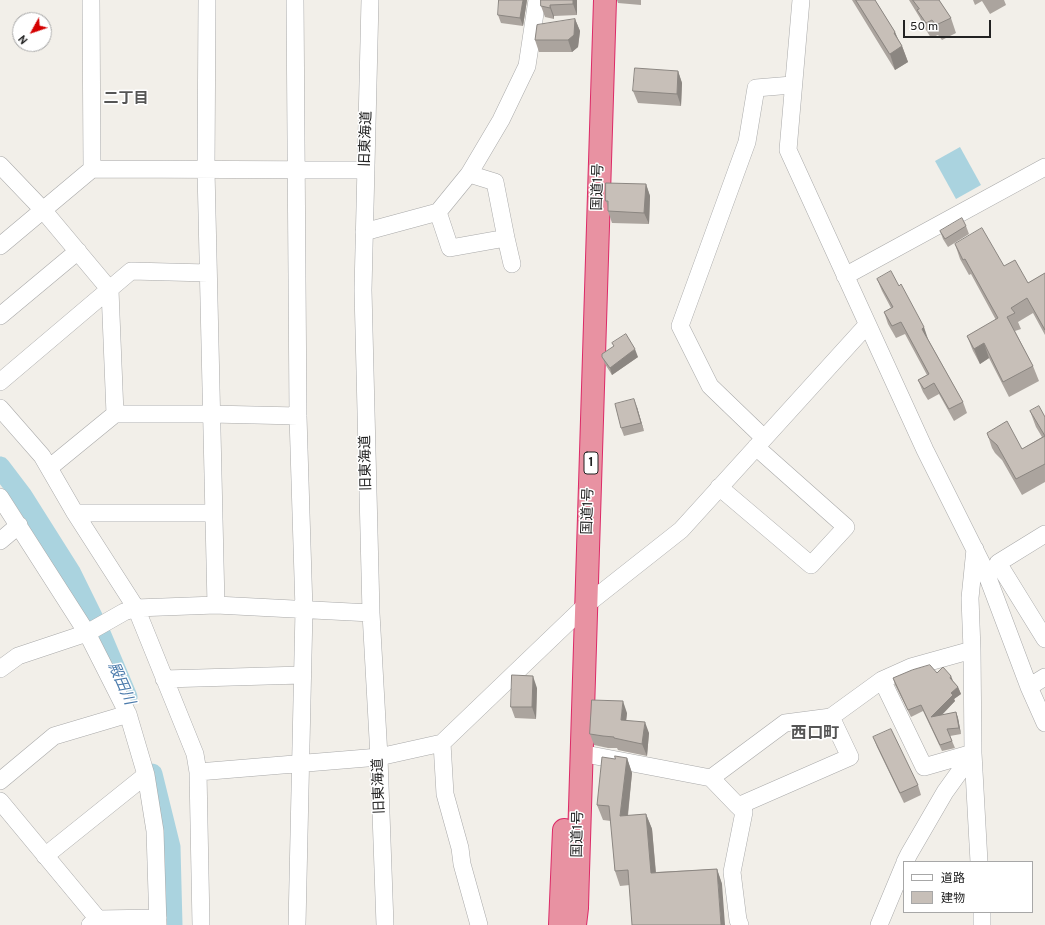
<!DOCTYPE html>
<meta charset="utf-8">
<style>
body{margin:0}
#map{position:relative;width:1045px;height:925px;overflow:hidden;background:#f2efe9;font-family:Overpass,"Noto Sans JP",sans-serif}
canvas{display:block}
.legend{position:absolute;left:903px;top:861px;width:130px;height:52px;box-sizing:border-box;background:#fff;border:1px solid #a7a7a7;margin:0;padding:5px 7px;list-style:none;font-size:12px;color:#222}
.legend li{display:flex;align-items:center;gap:8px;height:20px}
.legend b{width:20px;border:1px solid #a7a7a7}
.north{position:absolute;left:12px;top:12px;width:40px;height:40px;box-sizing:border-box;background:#fff;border:1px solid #a7a7a7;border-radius:50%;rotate:230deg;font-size:11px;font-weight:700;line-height:16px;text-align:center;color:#222}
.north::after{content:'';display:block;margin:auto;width:14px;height:18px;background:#d40000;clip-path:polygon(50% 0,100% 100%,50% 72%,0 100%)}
.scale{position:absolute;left:903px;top:20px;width:88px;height:18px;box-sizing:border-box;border:2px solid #222;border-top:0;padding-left:5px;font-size:12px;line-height:14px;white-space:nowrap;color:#222;-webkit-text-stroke:3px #fff;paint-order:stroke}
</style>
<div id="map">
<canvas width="1045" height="925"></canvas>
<ul class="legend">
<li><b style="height:5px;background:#fff"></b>道路</li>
<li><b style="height:11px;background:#c7bfb8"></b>建物</li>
</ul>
<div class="north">N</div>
<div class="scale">50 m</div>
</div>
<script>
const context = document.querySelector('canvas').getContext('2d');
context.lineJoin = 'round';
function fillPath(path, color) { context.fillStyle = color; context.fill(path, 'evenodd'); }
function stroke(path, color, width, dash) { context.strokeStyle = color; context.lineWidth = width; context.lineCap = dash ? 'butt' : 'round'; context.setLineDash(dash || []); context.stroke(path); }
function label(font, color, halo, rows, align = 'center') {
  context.font = font + ' Overpass,"Noto Sans JP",sans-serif'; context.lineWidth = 3; context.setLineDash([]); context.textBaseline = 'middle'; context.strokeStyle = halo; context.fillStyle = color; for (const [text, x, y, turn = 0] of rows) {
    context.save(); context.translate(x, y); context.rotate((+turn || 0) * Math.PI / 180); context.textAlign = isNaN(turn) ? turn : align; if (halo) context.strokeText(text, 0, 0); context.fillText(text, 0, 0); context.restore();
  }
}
fillPath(new Path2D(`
 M960,147l21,38 -25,14 -21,-38z`), '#aad3df');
stroke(new Path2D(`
 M0,467l22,29 48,76 30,61 27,64
 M152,774l18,73 2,78`), '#aad3df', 21);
const minor = new Path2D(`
 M91,0l1,169
 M207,0l-1,170 10,435
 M295,0l3,416 6,194 -7,315
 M370,0l-7,290 8,323 8,144 6,168
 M801,0l-13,150 137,300 60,120 44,117 16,36
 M0,165l43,45 67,80 5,124
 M469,174l26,8 11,56 6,26
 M438,212l12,36 56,-10
 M364,232l74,-20 31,-38 32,-54 26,-54 10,-66
 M0,246l92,-77 274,1
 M845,276l200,-109
 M0,316l78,-65
 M0,382l131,-111 77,2
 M0,408l42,48 33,57 61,95 59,146 3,18 3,153
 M764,438l-54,-52 -30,-60 67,-184 9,-54 36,-3
 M49,468l66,-54h96l87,2
 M719,487l92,78 35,-38 -90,-80
 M0,497l87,136 41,81 18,61 9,56 3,94
 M75,513h139
 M1045,534l-47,29 47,76
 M0,541l19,-16
 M975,549l-5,49 2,52 1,103 6,109
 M0,669l18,-13 69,-23 37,-21 12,-4 80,-3 155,8
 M164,679l138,-4
 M882,680l42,87 49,-14
 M1029,687l16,-10
 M442,743l3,51 15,54 2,16 17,61
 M580,753l131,25 74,-55 46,-6 51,-37 29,-13 61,-17
 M198,772l181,-15 63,-14 144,-138 95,-75 186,-205
 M711,778l27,28 112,-49 -19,-40
 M0,781l54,-45 74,-22
 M0,801l98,118
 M738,806l6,6 -12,60 6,48 2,5
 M45,856l101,-81
 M905,862l4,-8 36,-62 28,-39
 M982,912v13
 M90,925l8,-6 60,-1
 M879,925l25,-60`);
const highway = new Path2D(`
 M560,925l4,-95
 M575,925l2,-17c8,-303 17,-606 28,-908`);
stroke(minor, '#a9a9a9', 18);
stroke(highway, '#dc2a67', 24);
stroke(minor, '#fff', 17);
stroke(highway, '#e892a2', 22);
fillPath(new Path2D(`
 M527,0l-4,26 -22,-3 -3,-8z
 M541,0h36v15l-23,1v3l-9,-2 -4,-11z
 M617,0h24v5l-23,-2z
 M852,0h23l20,32 3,7 4,7 6,16 -13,8z
 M909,0h30l12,18 5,15 -14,7 -4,-5 -7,3 -8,-13 -3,-7z
 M973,0h31l2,5 -16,9 -8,-13 -7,4z
 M575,19l5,12 -2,16 -6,5h-33l-4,-12z
 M678,71l4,12 -1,23 -43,-3 -5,-12z
 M646,184l4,12 -1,28 -37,-1 -4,-12v-4l-2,-6z
 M966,226l3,8 -21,13 -5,-8 -3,-8z
 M955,244l49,22 24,17 17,-10v62l-12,-22 -15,9 3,7 -6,2 18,35 6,15 -30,16 -20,-39 -9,6 -7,-13 -6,-15 29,-16 -25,-46 -2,1 -9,-16z
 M877,279l51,60 35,63 4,11 -13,8 -15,-27 -11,6 -5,-8 -5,-12 9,-5 -22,-41 -9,4 -8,-14 -4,-12 7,-4 -9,-17z
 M612,343l26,14 -26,18 -7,-11 -3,-7 12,-11z
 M637,407l7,24 -20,5 -3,-8z
 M1030,411l15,6v65l-23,13 -20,-35 -7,-7 -3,-5 -5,-15 35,16 20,-12 -6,-10z
 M937,673l17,9 4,5 3,7 -7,5 1,2 -13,14 14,-3 2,6 3,16 -11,2 5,12 -13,3 -19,-40 -12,6 -16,-32 -2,-7z
 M537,688l-1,31 -21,-1 -4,-11z
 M627,713l-1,7 23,13 -2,23 -29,-6 -1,-2h-9l-14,-3 -4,-11z
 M873,737l45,48 3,10 -17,8 -27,-56z
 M627,758l5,15 -4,43 18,-2 6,15 4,43 61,-3 5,15 -92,1 -10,1 -5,-15 -4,-50 -8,-1 -6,-15 18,-46z`), '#aba49e');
fillPath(new Path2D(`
 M523,0h4l-4,26 -3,-8z
 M573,0h4v15l-4,-11z
 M550,5l4,11v3l-4,-11z
 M575,19l5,12 -2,16 -6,5 -4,-12z
 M895,32l6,15 1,-1 6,16 -13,8 -5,-16 4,-21z
 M678,71l4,12 -1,23 -4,-12z
 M646,184l4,12 -1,28 -5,-11z
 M924,327l4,12 -2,2 -4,-12z
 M984,343l5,15 -9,6 -6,-15z
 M635,349l3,8 -26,18 -2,-7z
 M634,399l3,8 7,24 -3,-8z
 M533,676l4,12 -1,31 -4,-12z
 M951,676l3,7 -4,-5z
 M958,687l3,7 -7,5 1,2 -22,23 -2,-7 20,-24z
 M623,701l4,12 -2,19 -4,-12z
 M956,712l2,6 3,16 -2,-6z
 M645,722l4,11 -2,23 -5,-12z
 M627,758l5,15 -6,58 -6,-15z
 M646,814l6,15 5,59 -6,-15z
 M717,869l5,15 3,41h-4z`), '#8b8681');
const building = new Path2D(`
 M499,0h24l-3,18 -22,-3z
 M541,0h32v4l-23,1v3l-9,-2z
 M856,0h19l20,32 -1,1 8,13 -12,8z
 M913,0h26l12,18 -15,7 -4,-5 -6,3 -9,-13 2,-1z
 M575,19l-1,16 -6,5h-33l2,-15z
 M635,68l43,3 -1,23 -44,-3z
 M606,183l40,1 -2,29 -36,-2v-10h-2z
 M962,218l4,8 -21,13 -5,-8z
 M982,228l22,38 11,-6 13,23 17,-10v57l-18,-32 -16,10 4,5 -8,4 26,49 -30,16 -19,-39 -10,6 -7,-13 31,-18 -33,-59 -2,1 -8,-16z
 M891,271l8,15 2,-2 23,43 -2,2 41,73 -14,7 -15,-26 -10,6 -6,-9 11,-6 -28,-52 -9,4 -8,-14 9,-5 -16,-28z
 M626,334l9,15 -25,19 -8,-11v-3l12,-8 -2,-3z
 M634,399l7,24 -20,5 -6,-24z
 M1039,406l6,11v47l-29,15 -19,-34 -8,-7 -2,-5 20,-12 15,28 23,-13 -15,-25z
 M930,665l7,8 6,-6 8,9 -1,2 8,9 -7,6 2,2 -22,22 25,-5 3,16 -12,1 5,12 -12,4 -19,-40 -13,5 -15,-32 19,-8z
 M512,675l21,1 -1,31h-21z
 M592,700l31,1 -2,19 24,2 -3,22 -28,-6v-1l-11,-1 -13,-2z
 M891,729l27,56 -18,8 -27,-56z
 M615,756l12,2 -7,58 26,-2 5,59 66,-4 4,56h-89l-4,-55 -13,1 -6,-65 -12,-1 5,-48 13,2z`);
fillPath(building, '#c7bfb8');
stroke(building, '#8b8681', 1);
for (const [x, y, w] of [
 [591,463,14]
]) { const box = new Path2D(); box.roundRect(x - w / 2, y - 11, w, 22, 3); context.fillStyle = '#fff'; context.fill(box); stroke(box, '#222', 1); }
label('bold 13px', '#222', null, [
 ["1",591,463]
]);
label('14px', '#222', '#fff', [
 ["旧東海道",367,139,-88],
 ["国道1号",599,187,-88],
 ["旧東海道",367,463,-91],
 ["国道1号",589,511,-88],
 ["旧東海道",380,786,-92],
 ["国道1号",579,834,-89]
]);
label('bold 15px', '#555', '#fff', [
 ["二丁目",126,100]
]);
label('italic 15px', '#4a7aab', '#fff', [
 ["殿田川",120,684,66]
]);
label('bold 16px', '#555', '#fff', [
 ["西口町",815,735]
]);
</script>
